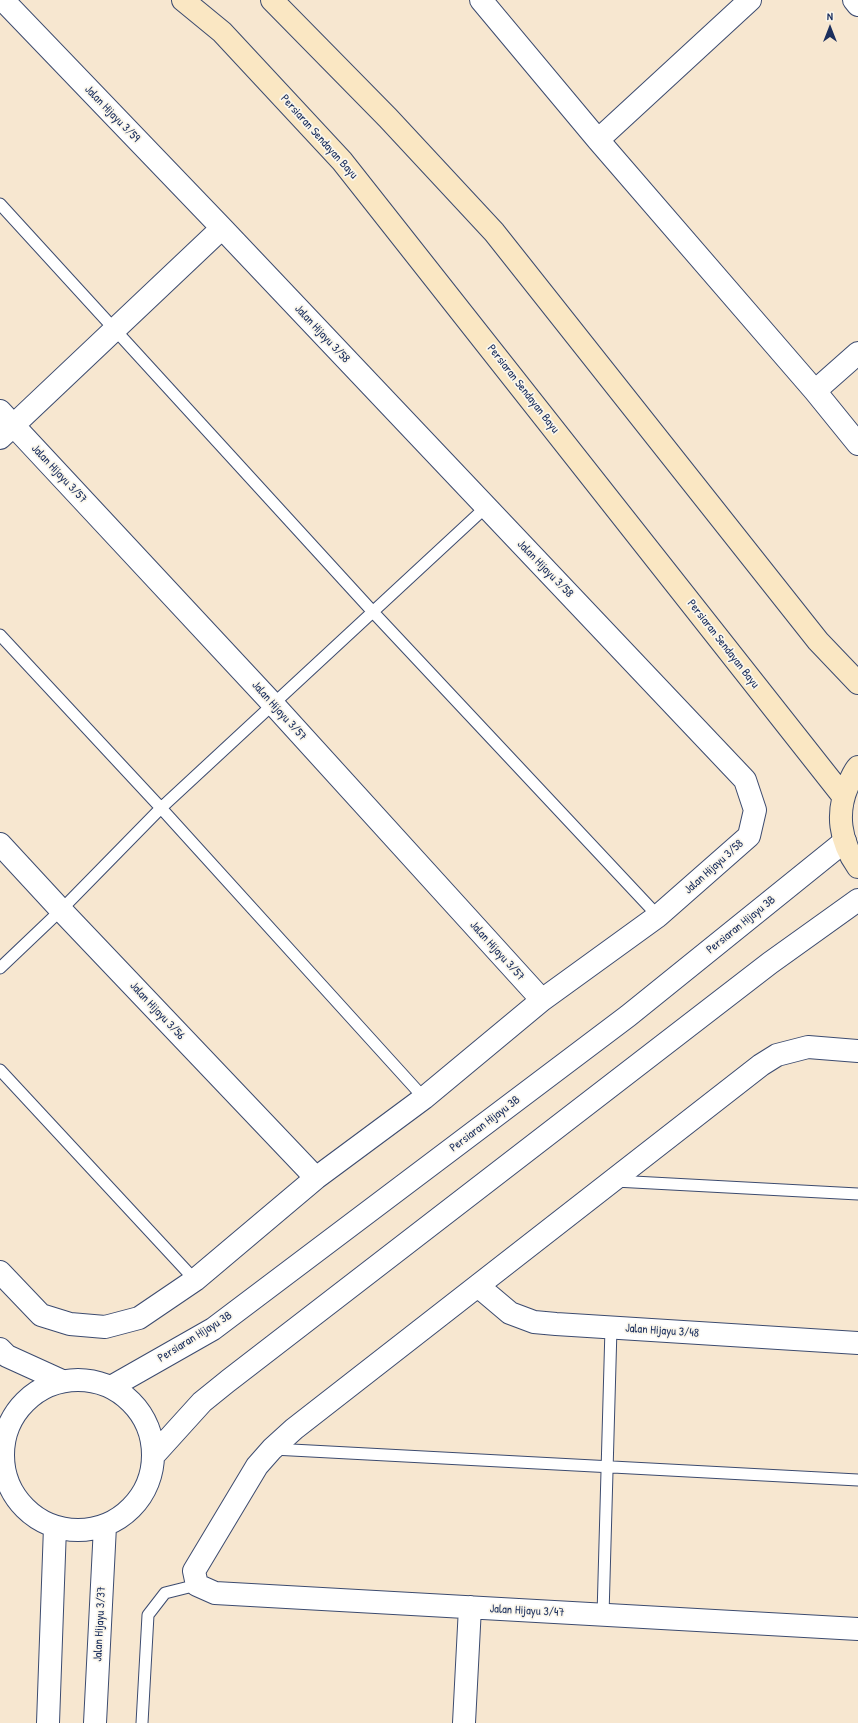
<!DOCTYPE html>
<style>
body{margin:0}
#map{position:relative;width:858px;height:1723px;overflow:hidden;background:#f7e7d0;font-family:"Patrick Hand",sans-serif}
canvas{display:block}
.north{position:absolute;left:810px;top:8px;width:40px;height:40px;-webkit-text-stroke:3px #fbf7ec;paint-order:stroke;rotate:0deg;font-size:11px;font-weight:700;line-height:16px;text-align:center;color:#1b2f5e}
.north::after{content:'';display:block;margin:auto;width:14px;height:18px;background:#1b2f5e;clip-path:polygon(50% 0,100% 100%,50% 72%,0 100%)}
</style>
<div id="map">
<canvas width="858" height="1723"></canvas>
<div class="north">N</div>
</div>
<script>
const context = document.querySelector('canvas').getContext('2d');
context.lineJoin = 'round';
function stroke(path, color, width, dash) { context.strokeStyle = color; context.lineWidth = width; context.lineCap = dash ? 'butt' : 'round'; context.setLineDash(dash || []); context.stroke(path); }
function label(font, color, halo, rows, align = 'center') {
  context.font = font + ' "Patrick Hand",sans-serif'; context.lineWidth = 3.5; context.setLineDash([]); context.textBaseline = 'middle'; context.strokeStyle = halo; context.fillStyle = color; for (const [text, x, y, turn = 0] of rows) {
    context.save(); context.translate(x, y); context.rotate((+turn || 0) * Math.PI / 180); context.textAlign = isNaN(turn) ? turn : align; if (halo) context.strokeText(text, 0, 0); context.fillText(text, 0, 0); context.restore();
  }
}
const lane = new Path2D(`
 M0,204l373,408 285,304
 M0,635l161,173 263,290
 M0,968l61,-58 100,-102 325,-301
 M0,1070l195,210
 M615,1181l243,13
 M273,1449l585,31
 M603,1615l8,-287
 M142,1723l6,-108 17,-22 32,-8`);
const street = new Path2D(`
 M481,0l117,140 217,251 43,53
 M854,0l4,5
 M598,140l152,-140
 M815,391l43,-38
 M0,411l273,293 269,296
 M0,438l222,-210
 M0,844l61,66 255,268
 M858,1051l-50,-4 -31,8 -16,10 -467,364 -22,20 -15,17 -63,105 3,14 18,8 643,36
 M0,1272l41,43 29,9 35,3 34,-9 56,-38 121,-102 108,-80 118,-98 116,-84 91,-80 6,-26 -10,-30 -523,-552 -219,-228
 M478,1286l32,27 24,9 22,2 302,19
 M0,1349l7,7 55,25
 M3 1455a75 75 0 1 1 150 0a75 75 0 1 1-150 0Z
 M111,1387l102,-58 415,-313 217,-175
 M154,1455l48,-53 26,-21 542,-418 88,-63
 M48,1723l7,-196
 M95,1723l10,-197
 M464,1723l6,-116`);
const secondary = new Path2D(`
 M183,0l39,32 120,129 501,635
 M272,0l116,118 106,114 324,409 40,42
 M858,767c-4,4 -6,10 -9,16 -14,29 -9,59 9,84`);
stroke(lane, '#3c4b6f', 13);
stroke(street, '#3c4b6f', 24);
stroke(secondary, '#3c4b6f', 24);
stroke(lane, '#fff', 11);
stroke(street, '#fff', 22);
stroke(secondary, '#fae7c3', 22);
label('12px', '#1b2f5e', '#fbf7ec', [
 ["Jalan Hijayu 3/59",112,114,46],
 ["Persiaran Sendayan Bayu",319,137,48],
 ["Jalan Hijayu 3/58",322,334,47],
 ["Persiaran Sendayan Bayu",523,389,52],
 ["Jalan Hijayu 3/57",59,474,47],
 ["Jalan Hijayu 3/58",545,569,46],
 ["Persiaran Sendayan Bayu",723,644,52],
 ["Jalan Hijayu 3/57",279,711,48],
 ["Jalan Hijayu 3/58",714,867,-42],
 ["Persiaran Hijayu 3B",741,925,-39],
 ["Jalan Hijayu 3/57",497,951,48],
 ["Jalan Hijayu 3/56",157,1011,47],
 ["Persiaran Hijayu 3B",485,1124,-37],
 ["Jalan Hijayu 3/48",662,1331,4],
 ["Persiaran Hijayu 3B",195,1337,-32],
 ["Jalan Hijayu 3/47",527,1611,3],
 ["Jalan Hijayu 3/37",100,1624,-87]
]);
</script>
